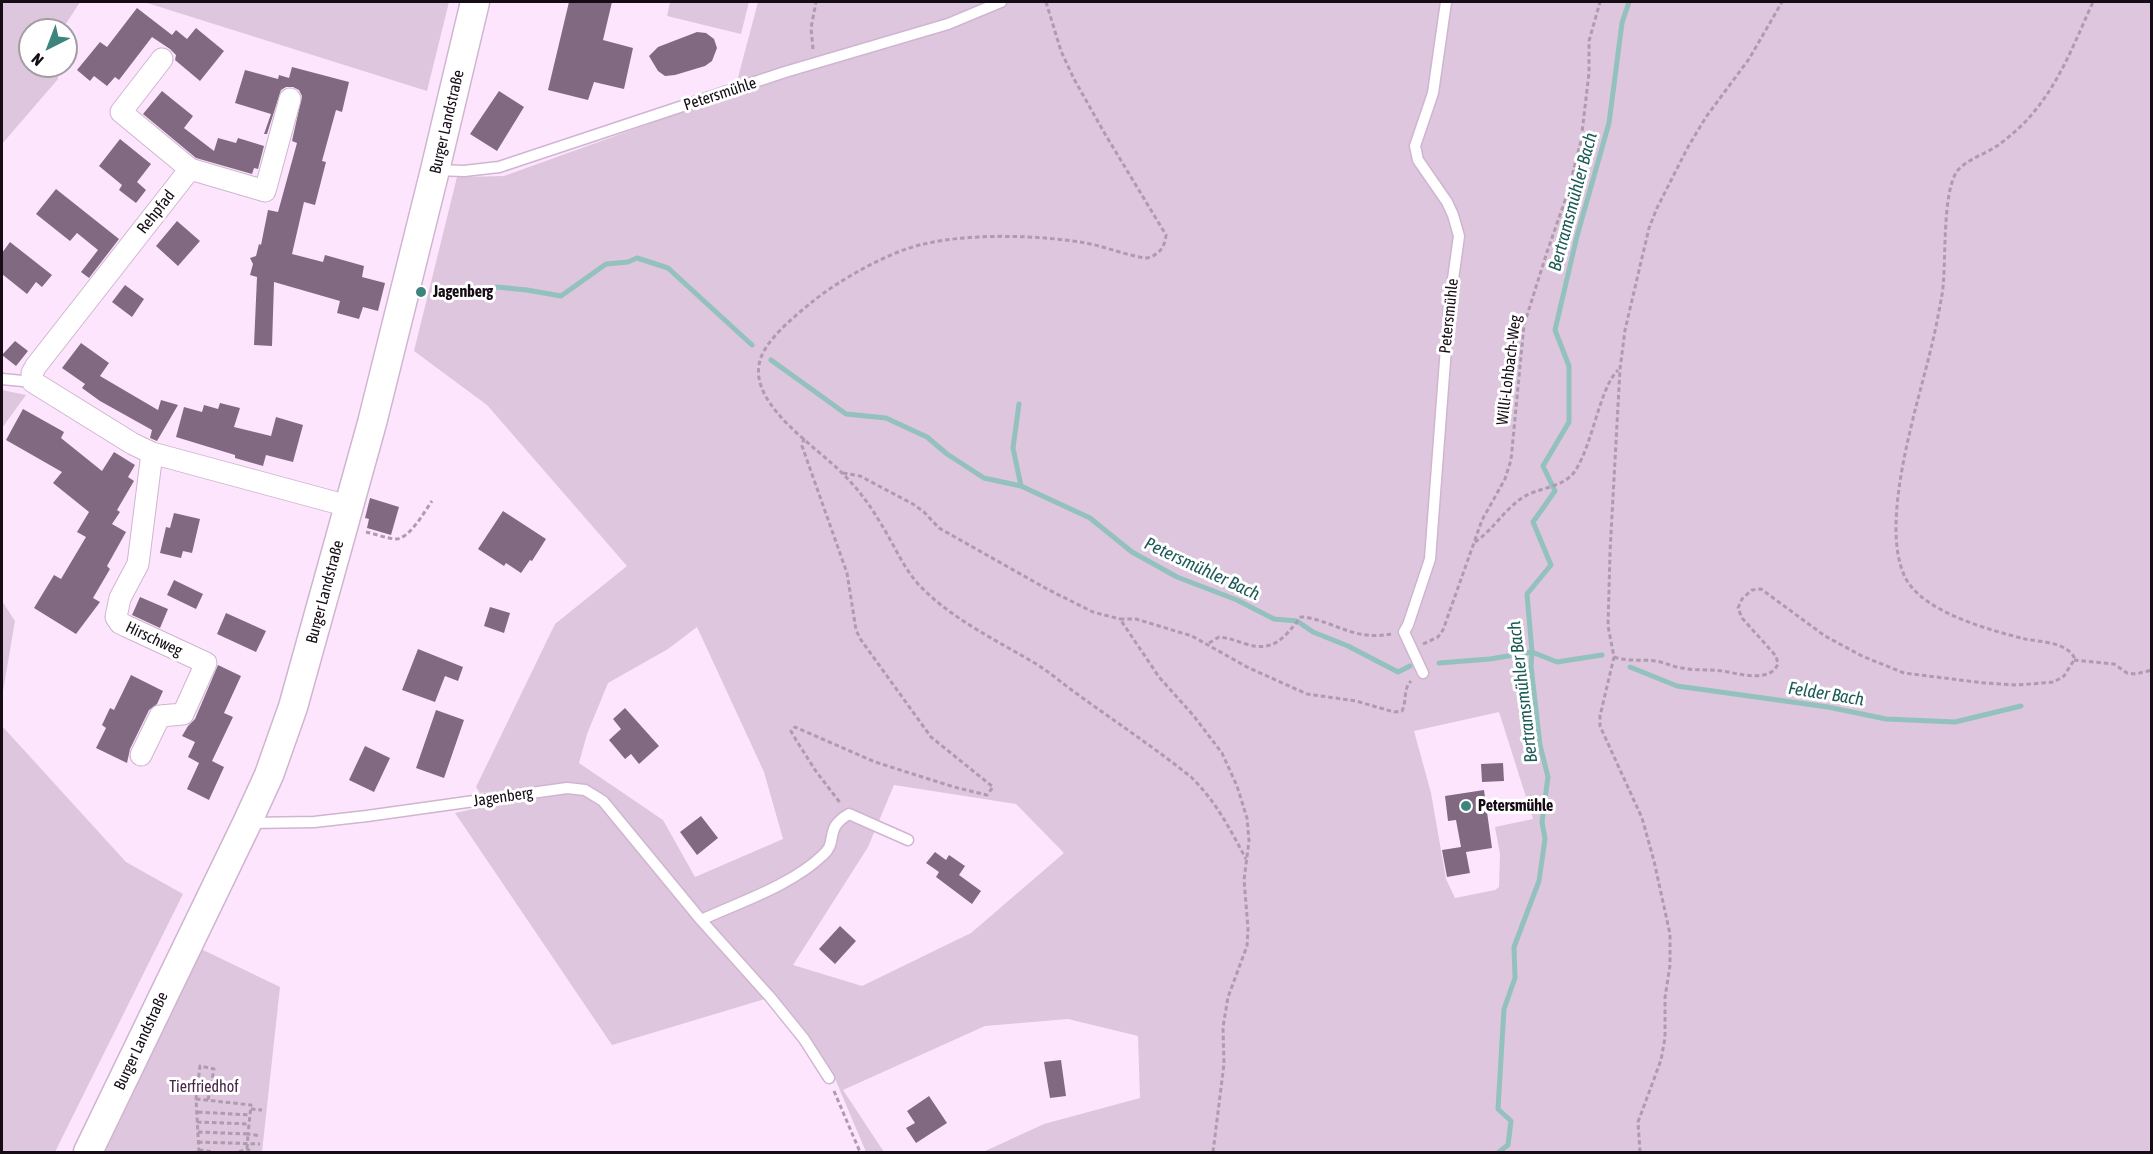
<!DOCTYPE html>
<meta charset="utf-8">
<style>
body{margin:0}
#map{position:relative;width:2153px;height:1154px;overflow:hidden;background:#fde6fd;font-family:"Asap Condensed",sans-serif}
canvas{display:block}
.frame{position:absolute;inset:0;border:3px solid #150c15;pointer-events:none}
.north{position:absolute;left:18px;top:18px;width:60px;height:60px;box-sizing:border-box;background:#fff;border:2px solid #a19ea1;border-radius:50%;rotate:222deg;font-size:16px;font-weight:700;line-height:24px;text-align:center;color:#150c15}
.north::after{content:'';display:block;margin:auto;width:21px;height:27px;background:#3d847f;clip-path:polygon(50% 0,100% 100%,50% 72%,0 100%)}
</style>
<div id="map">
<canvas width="2153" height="1154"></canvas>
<div class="frame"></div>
<div class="north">N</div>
</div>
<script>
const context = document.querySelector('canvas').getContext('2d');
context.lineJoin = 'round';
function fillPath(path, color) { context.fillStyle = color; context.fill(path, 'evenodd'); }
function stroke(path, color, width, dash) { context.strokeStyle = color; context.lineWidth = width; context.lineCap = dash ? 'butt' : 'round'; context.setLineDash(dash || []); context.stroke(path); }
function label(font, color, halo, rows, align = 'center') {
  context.font = font + ' "Asap Condensed",sans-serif'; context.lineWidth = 6; context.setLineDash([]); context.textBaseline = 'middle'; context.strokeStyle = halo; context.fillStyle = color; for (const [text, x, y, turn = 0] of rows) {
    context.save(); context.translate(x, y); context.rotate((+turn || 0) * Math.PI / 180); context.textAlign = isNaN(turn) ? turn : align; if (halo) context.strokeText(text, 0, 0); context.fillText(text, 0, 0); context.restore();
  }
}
fillPath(new Path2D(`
 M2,2h78l-18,28h-32v36h29l-1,13 -56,65z
 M144,2h305l-22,89z
 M670,2h79l-8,32 -74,-18z
 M758,2h1393v1150h-1168l61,-28 96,-26 -2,-62 -70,-17 -83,7 -142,64 41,62h-18l-30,-71 -33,-53 -105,-119 -93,-114 -31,-13 -94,11 -4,-6 79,-163 72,-58 -140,-161 -73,-54 43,-174 47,-1 233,-84 -1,-7zM697,627l67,145 19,67 -88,38 -32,-57 -84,-57 8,-29 21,-51 60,-34zM1499,712l34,107 -38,8 5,27 -1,33 -4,3 -40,8 -9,-19 -15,-86 -17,-62zM894,785l122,19 48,49 -93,80 -109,53 -69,-21 75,-118z
 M2,390l24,5 -24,33z
 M2,601l13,20 -13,76z
 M2,726l124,136 57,32 -128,258h-53z
 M567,788l36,13 162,198 -153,46 -157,-232z
 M199,948l81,39 -18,165h-164z`), '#dec6de');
stroke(new Path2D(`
 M451,290l28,3 18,-6 30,3 34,6 45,-32 22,-2 9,-4 31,10 84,77
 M771,360l75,54 40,4 41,19 20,17 37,24 37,8 69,32 42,34 45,25 60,23 37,19 23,2 16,11 35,14 50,26 12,-6
 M1019,404l-6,44 8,38
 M1439,663l51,-4 42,-7 25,10 45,-7
 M1630,667l47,19 151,21 58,12 69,3 66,-16
 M1499,1152l9,-7 3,-24 -13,-12 6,-100 11,-31 -1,-31 25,-66 6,-42 -3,-17 6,-45 -8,-32 -9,-79 1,-14 -5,-58 24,-29 -18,-43 22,-31 -12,-25 26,-44v-56l-14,-36 22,-94 32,-113 13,-100 7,-21`), '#93c1bd', 5);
fillPath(new Path2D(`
 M569,2h43l-9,38 30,8 -9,41 -30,-7 -6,18 -40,-10z
 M137,8l35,27 4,-5 11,9 9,-11 28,23 -24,30 -25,-21 1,-5 -6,-6 -18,-12 -33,43 -4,-3 -8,9 -13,-10 -4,5 -13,-11 23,-28 7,5z
 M697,32l9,1 8,6 3,9 -5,13 -7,5 -30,9 -10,1 -7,-5 -9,-15 9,-9z
 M292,67l57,15 -7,30 -6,-2 -14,51 4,1 -11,43 -11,-3 -12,52 31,8 2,-7 39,11 -2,11 23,6 -7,28 -15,-4 -4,12 -22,-6 3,-12 -66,-19 -2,64 -18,-1 3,-68 -7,-2 3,-11 -3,-6 6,-2 3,-12 2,1 7,-35 10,2 19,-69 -5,-2 10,-45 -3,-6 -6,-3h-7l-5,3 -14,44h-3l7,-20 -36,-11 10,-33 33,9 1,-4 10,3z
 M162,91l31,25 -9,12 30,23 4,-13 18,5 2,-5 26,8 -6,23 -4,-1 -2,6 -56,-16 -53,-44z
 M499,91l25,16 -27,44 -27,-17z
 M120,139l31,25 -14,18 9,8 -10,13 -17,-13 3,-5 -23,-19z
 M56,189l63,50 -30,39 -8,-6 17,-22 -21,-17 -7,8 -34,-27z
 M177,221l23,20 -22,25 -22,-20z
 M10,242l42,33 -10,12 -6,-5 -9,12 -25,-20v-21z
 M125,285l19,14 -12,18 -20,-15z
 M15,341l13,10 -12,15 -14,-11z
 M81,343l28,20 -9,13 58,34 3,-10 17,5 -21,36 -7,-3 2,-8 -52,-29 -18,-13 3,-4 -23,-16z
 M220,403l20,5 -6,19 37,9 5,-19 27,8 -10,37 -27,-7 -3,11 -28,-8v-3l-59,-18 8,-30 18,5 2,-7 14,4z
 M23,409l41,23 -3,6 41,33 12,-19 21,13 -7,12 6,4 -17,29 3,2 -8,12 14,8 -19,34 3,3 -17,29 7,4 -24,32 -42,-26 20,-33 7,4 25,-42 -9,-5 12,-20 -36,-29 9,-11 -56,-32z
 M370,498l29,9 -8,28 -24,-7 2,-9 -4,-1z
 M503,511l43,28 -14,22 -2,-1 -9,13 -15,-10 -2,3 -26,-17z
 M174,513l26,6 -8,34 -9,-2 -2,7 -21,-5 6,-26 4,1z
 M174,580l29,14 -7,15 -29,-14z
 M140,597l28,12 -8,19 -28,-13z
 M490,607l20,6 -6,20 -20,-7z
 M226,613l40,18 -10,21 -39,-18z
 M418,649l45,18 -5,14 -13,-5 -10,26 -33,-12z
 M218,665l23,11 -17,37 9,4 -21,44 12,6 -15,33 -22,-11 12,-26 -11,-6 7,-15 -13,-6 6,-10 7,-7z
 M131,675l32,16 -6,13 -8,6 -19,39 -3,14 -31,-15 10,-20 -4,-3 8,-17 4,2z
 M625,708l34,38 -20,18 -8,-10 -6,5 -16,-19 12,-11 -8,-10z
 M436,710l28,10 -20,58 -28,-10z
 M365,746l25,12 -16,34 -25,-12z
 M1503,763l1,18 -22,1 -1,-18z
 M1484,790l8,58 -26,4 4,21 -23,4 -5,-27 19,-3 -5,-27 -8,1 -3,-25z
 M701,816l17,22 -21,17 -17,-23z
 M935,852l11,8 3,-5 16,11 -6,9 22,16 -9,13 -36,-27 3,-5 -13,-9z
 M840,926l16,15 -21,23 -16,-15z
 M1061,1060l5,36 -16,2 -6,-36z
 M929,1096l18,27 -31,20 -10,-15 9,-5 -8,-12z`), '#816982');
const lane = new Path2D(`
 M436,170l28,1 35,-4 286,-95 163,-48 53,-22
 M2,379l31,3
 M1423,673l-19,-41 4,-7 22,-66 19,-251 10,-72 -6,-21 -6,-13 -29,-42 -3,-14 18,-53 13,-91
 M250,823l64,-1 53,-6 200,-28 18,2 18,11 98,119 69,77 34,42 25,39
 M701,920c39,-18 91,-35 122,-65 16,-14 0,-26 26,-41l59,26`);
const street = new Path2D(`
 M162,59l-41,53 69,57 -154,197 -4,7 1,9 100,62 19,9 196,53
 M190,169l75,22 25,-92
 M141,755l19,-39 23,-2 23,-51 -80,-37 -6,-3 -4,-6 4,-19 18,-34 14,-111`);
const secondary = new Path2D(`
 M88,1152l159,-329 22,-48 24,-68 79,-284 63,-253 40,-168`);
stroke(lane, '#d0b5d0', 13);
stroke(street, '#d0b5d0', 23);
stroke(secondary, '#d0b5d0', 31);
stroke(new Path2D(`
 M1046,2l15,49 13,28 31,55 61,101c-1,12 -7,20 -19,23 -20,-2 -40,-11 -61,-15 -47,-8 -115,-10 -162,1 -34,7 -85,36 -112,58 -17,14 -50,40 -53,63 -7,42 58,82 84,109 15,15 27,31 38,50 13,20 22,44 39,62 32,33 74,53 113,76 17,10 31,23 47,34 37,27 75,52 111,81 24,23 39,52 55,82
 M813,49l-2,-21 5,-26
 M804,438l-2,8 45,127 9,57 5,10 70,97 62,50 -6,8 -33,-8 -79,-25 -80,-35 -4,4 2,4 22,35 26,34
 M843,473l17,3 53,28 11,8 15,16 108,61 46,23 27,7
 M366,532c9,2 20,6 29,7 14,1 29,-27 37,-38
 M1475,542c18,-12 29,-32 47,-44 16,-11 42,-10 53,-27 18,-27 24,-82 43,-101
 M1209,643l10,-6c10,1 18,4 27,7 29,9 39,-8 55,-27h3c32,5 50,24 87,17
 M1423,644l15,-7 5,-7 39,-110 23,-41 6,-19 13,-135 23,-73 21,-60 13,-51 8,-68v-32l11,-39
 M1614,657c14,5 27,2 41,4 9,1 18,6 27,7 14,3 28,1 41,3 16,3 47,12 55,-7l-2,-8 -34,-38 -4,-10 4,-9 10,-9 9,-1 64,47 37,20 42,17 80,10 33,2 37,-3 10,-6 10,-16v-3c-9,-15 -33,-15 -49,-18 -35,-9 -100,-26 -119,-60 -29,-55 13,-177 26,-235 4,-16 7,-33 10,-49 5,-30 -1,-103 16,-125 10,-11 27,-16 39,-24 7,-5 14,-11 21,-17 38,-36 54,-81 75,-127
 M2074,660l40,4 13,9 9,1 16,-4
 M834,1091l26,61
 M196,1099l55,6 -3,29 13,2
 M251,1109l11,1
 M198,1112l52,3
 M197,1122l52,2
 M198,1132l50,2 -1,15
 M198,1142l62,2
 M199,1150l15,2
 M199,1152l-3,-53 4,-33 14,3 -6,31
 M239,1152l8,-3 6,3
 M1213,1152l11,-88 -1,-37 5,-30 19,-51 1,-18 -4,-48 5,-39 -2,-23 -10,-32 -15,-33 -29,-38 -34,-38 -39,-58h16l56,17 55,31 60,27 49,7 38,11 8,-1c5,-11 1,-22 9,-30
 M1640,1152l-2,-30 23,-62 4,-22v-40l5,-33v-31l-16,-73 -12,-43 -42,-92v-10l14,-59 -6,-31 2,-74 10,-183 5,-39 24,-102 8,-20 31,-61 18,-30 43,-58 33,-57`), '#ae9cae', 3, [4.5, 3]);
stroke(lane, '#fff', 10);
stroke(street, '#fff', 21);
stroke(secondary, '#fff', 28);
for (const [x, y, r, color] of [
 [421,292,6,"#3d847f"],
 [1466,806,6,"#3d847f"]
]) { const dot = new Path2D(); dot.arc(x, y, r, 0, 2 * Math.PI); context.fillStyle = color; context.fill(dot); stroke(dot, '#fff', 2); }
label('16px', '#150c15', '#fff', [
 ["Petersmühle",720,94,-18],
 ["Burger Landstraße",447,122,-77],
 ["Rehpfad",156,212,-52],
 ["Petersmühle",1449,316,-84],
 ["Willi-Lohbach-Weg",1509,370,-83],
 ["Burger Landstraße",325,592,-75],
 ["Hirschweg",154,639,25],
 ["Jagenberg",503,797,-8],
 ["Burger Landstraße",141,1041,-65]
]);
label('bold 16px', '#150c15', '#fff', [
 ["Jagenberg",433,292],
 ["Petersmühle",1478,806]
], 'left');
label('16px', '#482449', '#fff', [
 ["Tierfriedhof",204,1087]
]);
label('italic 18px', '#1c5a56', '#fff', [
 ["Bertramsmühler Bach",1573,202,-75],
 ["Petersmühler Bach",1202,569,25],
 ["Bertramsmühler Bach",1523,692,-97],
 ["Felder Bach",1826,694,9]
]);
</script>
